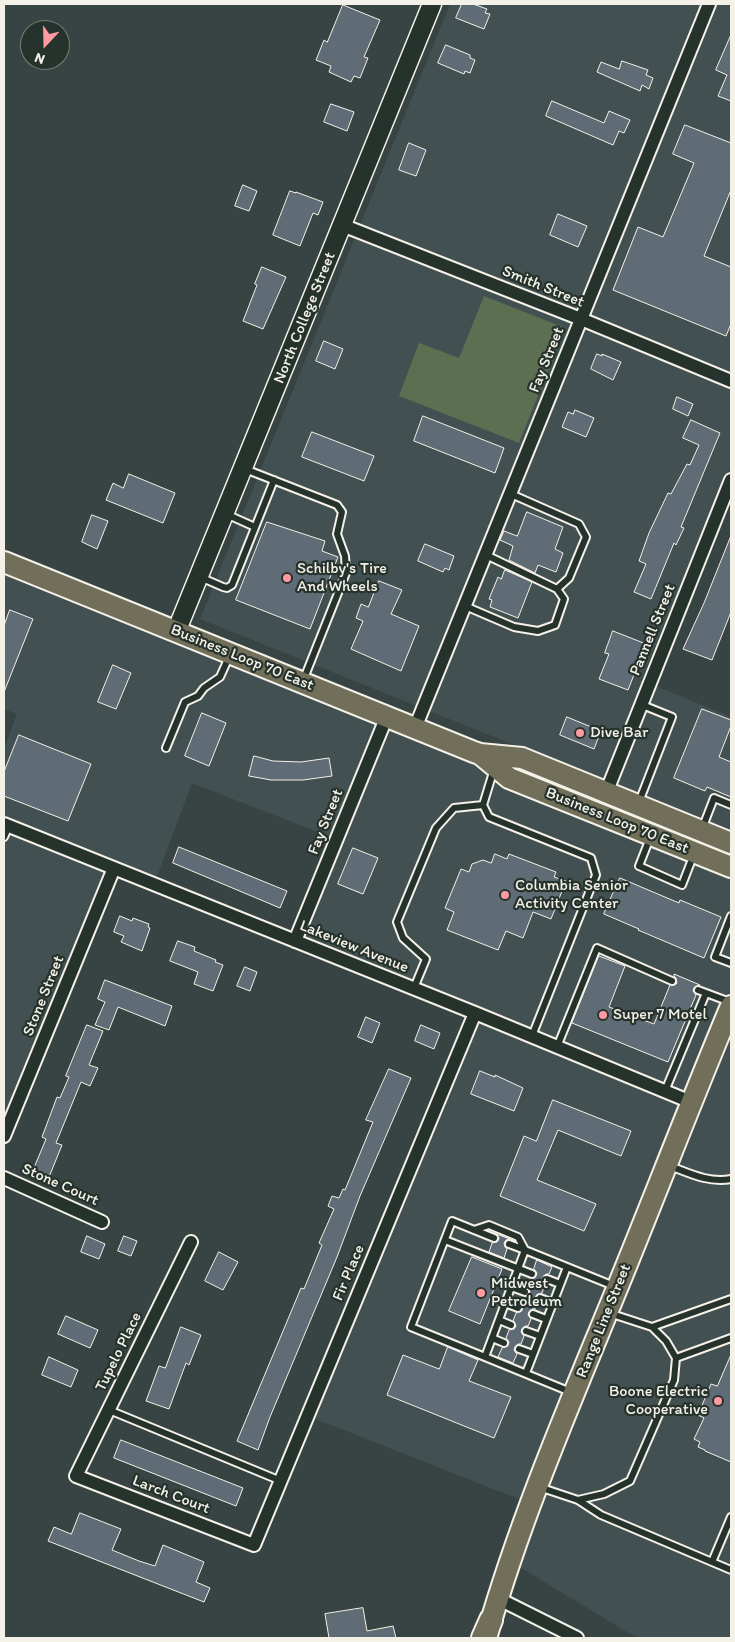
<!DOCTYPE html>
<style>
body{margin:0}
#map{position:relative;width:735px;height:1642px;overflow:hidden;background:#374443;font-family:Itim,sans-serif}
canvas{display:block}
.frame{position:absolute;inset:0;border:5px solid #f4f1e8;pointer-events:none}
.north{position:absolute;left:20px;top:20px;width:50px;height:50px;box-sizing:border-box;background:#26332d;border:1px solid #787f78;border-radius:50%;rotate:201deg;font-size:14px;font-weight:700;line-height:20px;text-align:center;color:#f4f1e8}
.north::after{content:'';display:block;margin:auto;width:18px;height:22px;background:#ff9aa2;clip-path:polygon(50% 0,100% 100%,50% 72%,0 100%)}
</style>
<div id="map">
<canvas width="735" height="1642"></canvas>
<div class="frame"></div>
<div class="north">N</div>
</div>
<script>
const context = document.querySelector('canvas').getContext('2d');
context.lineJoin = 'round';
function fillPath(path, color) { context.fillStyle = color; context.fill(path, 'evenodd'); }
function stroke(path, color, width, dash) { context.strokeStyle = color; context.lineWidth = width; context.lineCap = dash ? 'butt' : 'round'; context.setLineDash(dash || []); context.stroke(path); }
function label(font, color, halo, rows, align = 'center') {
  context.font = font + ' Itim,sans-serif'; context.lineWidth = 4.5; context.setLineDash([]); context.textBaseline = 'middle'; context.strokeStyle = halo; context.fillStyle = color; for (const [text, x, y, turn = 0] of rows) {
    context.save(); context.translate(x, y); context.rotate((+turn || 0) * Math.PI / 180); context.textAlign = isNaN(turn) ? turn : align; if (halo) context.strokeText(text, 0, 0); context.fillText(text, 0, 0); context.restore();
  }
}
fillPath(new Path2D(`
 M450,4h281v462l-90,214 90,37v115l-531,-213z
 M4,566l727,293v147l-202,497 -221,-87 168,-404 -178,-71 40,-101 -146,-57 -37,99 -151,-60v-73l13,-35 -13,-5z
 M4,825l107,43 -107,263z
 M731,1013v625h-94l-124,-75z`), '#435052');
fillPath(new Path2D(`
 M484,296l81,32 -46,115 -120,-47 20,-53 40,15z`), '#5d6f51');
const building = new Path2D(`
 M462,4h11l14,5 -2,4 5,1 -6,15 -28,-11z
 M343,5l37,15 -16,37 4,1 -8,20 -6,-2 -3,6 -22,-10 2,-6 -15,-6 8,-20 3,2z
 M731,35v66l-13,-5 9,-21 -11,-5z
 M446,45l24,10v3l5,2 -5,13 -5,-2 -1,3 -26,-11z
 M622,61l26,9 -2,5 7,3 -4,11 -7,-4 -2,6 -43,-19 4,-10 18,7z
 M552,101l52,22 5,-12 21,9 -6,13 -5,-2 -6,14 -67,-29z
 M331,104l23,8 -7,19 -23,-9z
 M685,125l46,18v47l-27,66 27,11v57l-5,12 -113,-46 25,-63 25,10 31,-74 -21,-9z
 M409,143l17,7 -10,26 -17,-6z
 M243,185l14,6 -8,20 -14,-5z
 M290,191l6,2v-1l27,10 -5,13 -5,-2 -13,33 -27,-11z
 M558,214l29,12 -9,21 -28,-12z
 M262,267l24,10 -23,52 -20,-8 14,-36 -2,-1z
 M324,341l19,8 -8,20 -19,-8z
 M597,354l5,2v-2l19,8 -8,18 -22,-11z
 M677,397l16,7 -5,12 -15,-7z
 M575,410l19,8 -8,19 -24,-10 6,-15 5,2z
 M423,416l81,32 -9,25 -81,-32z
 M691,420l29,13 -39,94 3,1 -8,17 -2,-2 -23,56 -17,-7 12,-28 -7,-3 10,-28 19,-40 3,1 16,-30 3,1 9,-20 -16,-7z
 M312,432l62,24 -10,25 -62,-24z
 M129,474l46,19 -12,30 -57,-23 7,-17 10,5z
 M527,512l36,15 -8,22 8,4 -7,19 -18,-7 -3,8 -26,-13 4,-14 -13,-6 4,-9 13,5z
 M92,515l16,6 -11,28 -15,-7z
 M267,522l58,19 -3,10 16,6 -28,72 -74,-29z
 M731,536v76l-19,48 -29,-11 21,-46z
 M425,544l29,12 -5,14 -4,-2 -2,4 -25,-11z
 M505,570l27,12 -14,36 -28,-11 2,-7 -3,-1 9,-22 3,2z
 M379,581l23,9 -11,24 28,12 -18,45 -50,-22 12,-28 -7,-3 5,-14 7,3z
 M10,610l23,9 -29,73v-66z
 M613,631l33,13 -18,46 -29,-11 10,-25 -4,-1z
 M113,665l18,8 -15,36 -18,-7z
 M702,709l29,11v6l-12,31 12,5v35l-24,-10 -2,4 -31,-13z
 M202,713l24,10 -17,43 -24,-10z
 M567,717l34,14 -7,18 -34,-14z
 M19,735l72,29 -23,57 -64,-25v-24z
 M254,756l19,5 28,1 28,-4 3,18 -29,4h-32l-22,-4z
 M179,847l108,44 -7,17 -107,-45z
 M353,848l25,10 -15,36 -25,-10z
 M495,854l12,5 2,-5 47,18 -2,5 12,4 -15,38 -18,-7 -10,26 -17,-7 -8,19 -51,-20 7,-18 -9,-4 16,-39 8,3 3,-8 11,-4 8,3z
 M620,878l59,25 1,-3 41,17 -17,41 -66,-28 1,-1 -35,-15z
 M120,916l12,5 1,-3 16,6 -1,3 2,1 -8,23 -21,-9 3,-6 -10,-4z
 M178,941l17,6 -1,4 22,9 -1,2 8,3 -10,26 -19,-7 4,-12 -28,-11z
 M599,956l26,10 -16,41 45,17 16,-39h5l2,-2 -1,-5 -2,-2v-2l26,11 -6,3 -1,3 3,4 -28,67 -96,-39z
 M245,967l12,5 -7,19 -13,-5z
 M105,980l67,26 -7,20 -47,-19 -9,23 -14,-5 10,-23 -7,-3z
 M366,1017l14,6 -8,20 -14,-6z
 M87,1025l16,6 -14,34 9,3 -8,18 -9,-4 -25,61 6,2 -15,37 -16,-7 15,-36 -4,-2 15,-40 3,1 9,-21 -3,-1z
 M421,1025l19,8 -6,16 -19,-8z
 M389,1069l22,9 -51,118 -23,61 -67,160 -12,33 -21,-9 64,-153 3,1 18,-44 -3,-2 15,-34 -6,-3 4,-10 7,2 4,-9 2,1 28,-68 -7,-2z
 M480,1071l15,6v-2l28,13 -9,23 -43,-17z
 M553,1100l78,31 -10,25 -63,-26 -21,50 59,24 -12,27 -84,-35 24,-60 12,5z
 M496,1234l14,5 -4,1 -2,3 1,4 2,2 -3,9 -15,-6 3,-9 5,-1 2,-3z
 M87,1236l18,8 -6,15 -18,-7z
 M124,1236l13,5 -6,15 -13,-5z
 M219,1252l19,10 -15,28 -18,-9z
 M472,1257l30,12 -22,55 -31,-13z
 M537,1260l15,7 -3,7h-3l-3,3 -1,3 3,4 -3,9 -6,3 -1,3 3,3 -3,7h-3l-3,3 -1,3 3,4 -3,7h-3l-3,3 -1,3 3,4 -3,8h-3l-3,3 -1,3 3,4 -4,9 -15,-6 4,-9 6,-3 1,-3 -3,-4 3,-8 5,-1 2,-3 -3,-5 3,-8 6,-3 1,-3 -3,-4 3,-6h3l3,-3 1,-3 -3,-4 3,-8h3l3,-3 1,-3 -3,-4z
 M66,1316l32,14 -8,18 -32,-14z
 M181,1327l20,8 -12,30 -3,-2 -17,46 -23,-8 13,-35 6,2z
 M448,1347l30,13 -9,21 42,16 -17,41 -107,-43 16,-40 36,14z
 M731,1355v107l-26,-11v-1l-7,-3 2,-5 -6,-3 10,-21 -6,-3 13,-31 6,2z
 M49,1357l29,13 -7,17 -29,-12z
 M121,1440l122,48 -7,18 -122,-48z
 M80,1513l41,16 -9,21 27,11 16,5 8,-21 41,17 -8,20 14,6 -6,14 -156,-61 6,-14 17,7z
 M363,1608l4,23 26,-5 3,12h-67l-4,-24z`);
fillPath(building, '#5f6b75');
stroke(building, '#f4f1e8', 1);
const lane = new Path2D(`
 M245,469l92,36 5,7 -5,22 8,22 1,17 -43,108
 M511,494l68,30 7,13 -17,41 -12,11
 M226,514l29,13
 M200,577l23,10 4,1 5,-3 42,-105
 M465,606l49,21 24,4 17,-6 9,-26 -7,-10 -71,-34
 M166,748l19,-46 13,-6 6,-8 16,-11 9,-20
 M494,769l-11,36 6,12 102,41 5,17 -64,161
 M639,802l33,-85 -32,-13
 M702,829l12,-31 17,7
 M4,837l5,-11
 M650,838l-11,28 43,19 12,-31
 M731,916l-16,41 16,6
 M414,988l12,-29 -23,-21 -6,-16 39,-94 18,-20 29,-3
 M698,990l8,3
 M557,1047l40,-99 75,33
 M665,1091l41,-98 24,9
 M670,1166c21,8 39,17 61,13
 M474,1230l15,-5 29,12 7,13
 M445,1240l87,34
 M509,1244l16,6
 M547,1279l13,5
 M511,1287l14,5
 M540,1298l13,5
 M505,1303l13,5
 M533,1314l13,5
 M499,1320l12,5
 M652,1327l79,-28
 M526,1331l14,5
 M492,1338l12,5
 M519,1349l14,5
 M485,1357l-74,-30 41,-106 42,17
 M676,1358l55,-20
 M526,1373l41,-106
 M573,1393l-88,-36 40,-107 89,36
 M109,1410l172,71
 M539,1487l39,13 23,15 130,55
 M578,1500l26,-6 26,-13 44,-101 2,-22 -10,-17 -14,-14 -43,-14
 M712,1562l19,-45`);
const street = new Path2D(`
 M342,225l239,94 150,62
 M415,728l294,-724
 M606,793l125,-313
 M4,824l471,189 216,89
 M295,941l92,-225
 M4,1136l110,-268
 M4,1178l98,44
 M191,1242l-115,234 178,69 221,-532
 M497,1598l80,40`);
const secondary = new Path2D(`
 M176,632l256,-628`);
const primary = new Path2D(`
 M4,562l470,190 6,2 29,24 222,89
 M480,754l42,4 209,85
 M487,1635c34,-119 84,-234 131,-349 38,-93 74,-187 113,-280`);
const highway = new Path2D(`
 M483,1638l8,-18`);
stroke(lane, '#f4f1e8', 10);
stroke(street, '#f4f1e8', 16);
stroke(secondary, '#f4f1e8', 21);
stroke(primary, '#f4f1e8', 24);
stroke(highway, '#f4f1e8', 26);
stroke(lane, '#26332d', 6);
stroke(street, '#26332d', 12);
stroke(secondary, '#26332d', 18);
stroke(primary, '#716e59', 20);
stroke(highway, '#716e59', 22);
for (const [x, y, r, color] of [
 [287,578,5,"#ff9aa2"],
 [580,733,5,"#ff9aa2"],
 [505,895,5,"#ff9aa2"],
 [603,1015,5,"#ff9aa2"],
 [481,1293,5,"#ff9aa2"],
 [718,1401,5,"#ff9aa2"]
]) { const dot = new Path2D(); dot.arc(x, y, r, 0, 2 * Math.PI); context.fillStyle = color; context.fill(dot); stroke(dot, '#26332d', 2); }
label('16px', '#f4f1e8', '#26332d', [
 ["Smith Street",543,287,22],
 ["North College Street",305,318,-68],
 ["Fay Street",547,360,-68],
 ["Pannell Street",653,630,-68],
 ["Business Loop 70 East",242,658,22],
 ["Business Loop 70 East",617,821,22],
 ["Fay Street",326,822,-68],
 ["Lakeview Avenue",354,947,22],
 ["Stone Street",44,996,-68],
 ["Stone Court",60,1185,24],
 ["Fir Place",349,1273,-67],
 ["Range Line Street",604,1321,-68],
 ["Tupelo Place",119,1352,-64],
 ["Larch Court",171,1495,21]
]);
label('16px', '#f4f1e8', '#26332d', [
 ["Schilby's Tire",297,569],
 ["And Wheels",297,587],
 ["Dive Bar",590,733],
 ["Columbia Senior",515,886],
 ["Activity Center",515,904],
 ["Super 7 Motel",613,1015],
 ["Midwest",491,1284],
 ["Petroleum",491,1302],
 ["Boone Electric",708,1392,"right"],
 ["Cooperative",708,1410,"right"]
], 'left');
</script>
